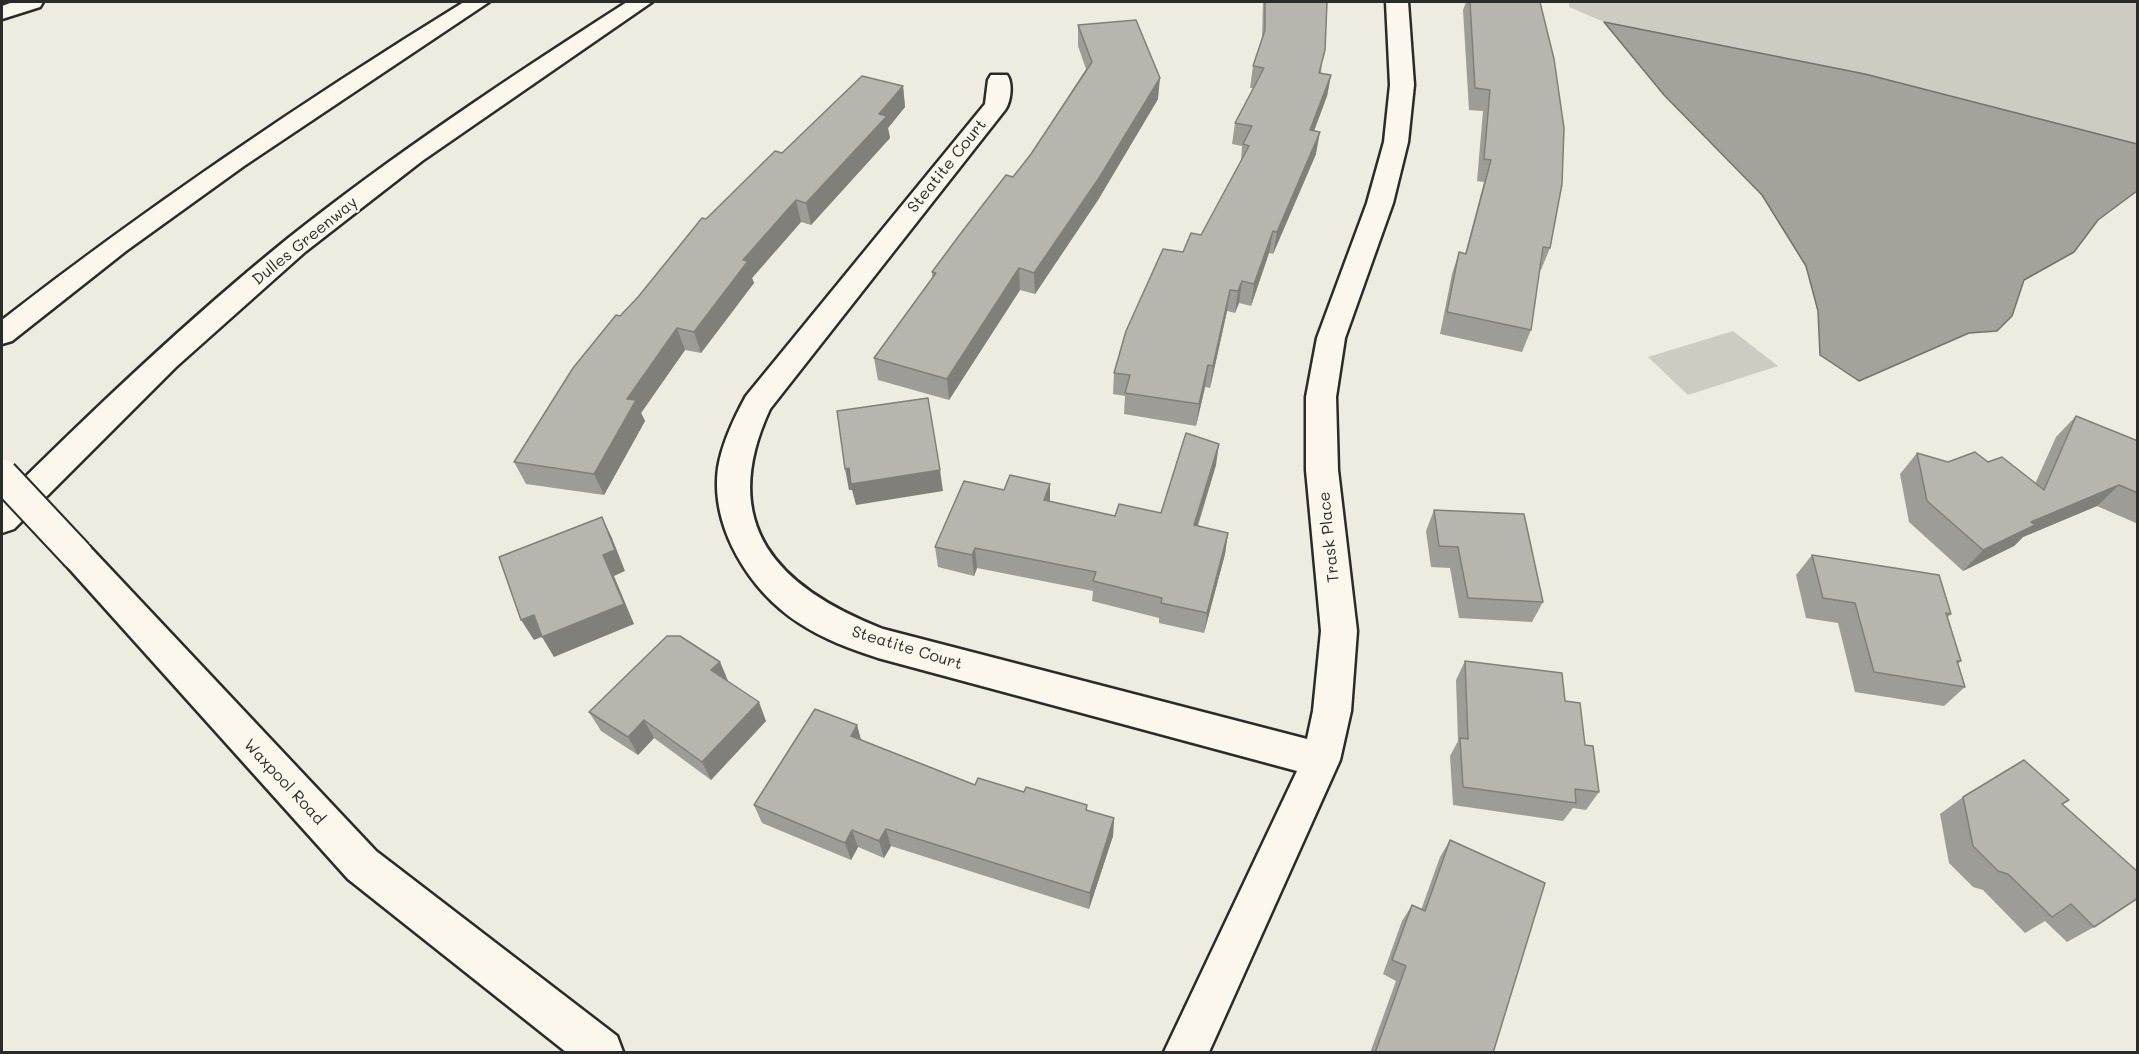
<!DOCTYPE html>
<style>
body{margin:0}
#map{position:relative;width:2139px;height:1054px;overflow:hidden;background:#eeebe0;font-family:Mali,sans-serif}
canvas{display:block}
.frame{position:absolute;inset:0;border:3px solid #2b2b2b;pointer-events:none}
</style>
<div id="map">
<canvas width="2139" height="1054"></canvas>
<div class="frame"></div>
</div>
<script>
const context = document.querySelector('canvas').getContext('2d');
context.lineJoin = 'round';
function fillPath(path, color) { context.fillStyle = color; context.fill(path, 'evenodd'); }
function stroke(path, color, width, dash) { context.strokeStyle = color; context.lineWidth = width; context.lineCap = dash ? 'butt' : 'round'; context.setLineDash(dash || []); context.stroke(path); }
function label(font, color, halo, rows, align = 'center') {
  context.font = font + ' Mali,sans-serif'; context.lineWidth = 4.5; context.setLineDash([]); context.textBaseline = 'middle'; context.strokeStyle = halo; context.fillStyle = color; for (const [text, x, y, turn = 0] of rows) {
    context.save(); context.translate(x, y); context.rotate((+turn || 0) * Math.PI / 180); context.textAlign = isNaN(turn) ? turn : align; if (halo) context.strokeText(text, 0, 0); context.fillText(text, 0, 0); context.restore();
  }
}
fillPath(new Path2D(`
 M1569,2h568v142l-272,-70 -261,-52 -35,-15z
 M1733,331l45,35 -90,29 -40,-38z`), '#cecbc2');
const water = new Path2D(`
 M1604,22l261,52 272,70v47l-39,29 -24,32 -50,28 -12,36 -15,15 -28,2 -110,48 -39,-26 -2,-44 -12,-45 -44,-71 -98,-100z`);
fillPath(water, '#a4a29a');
stroke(water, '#74726e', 1.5);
const minor = new Path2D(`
 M13,2h30l-3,5 -38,12v-13z
 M1386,2h22l6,83 -6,57 -15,61 -48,135 -9,59 2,73 19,161 -6,80 -11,49 -131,292h-45l133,-281 -419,-113c-27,-9 -55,-19 -79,-35 -49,-32 -89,-95 -81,-155 4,-25 16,-50 28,-72l239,-292 3,-24 3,-5h16c6,8 4,27 -2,35l-235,299c-54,116 8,179 113,220l424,110 6,-28 8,-80 -15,-161v-73l11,-59 50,-135 17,-61 6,-57z
 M77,542l12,4 287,305 241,185 6,16h-57l-218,-173 -283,-315 -5,-9 5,-9z`);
const highway = new Path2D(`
 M464,2h25l-245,164 -118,85 -114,90 -10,3v-24c148,-115 303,-220 462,-318z
 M627,2h25l-230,159 -117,91 -129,115 -162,162 -12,4v-33c91,-90 184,-179 284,-260 108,-86 224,-163 341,-238z`);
stroke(minor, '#2b2b2b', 5);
stroke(highway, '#2b2b2b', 5);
fillPath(minor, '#fbf7ec');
fillPath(highway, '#fbf7ec');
const minorBridge = new Path2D(`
 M2,475l75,80`);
stroke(minorBridge, '#2b2b2b', 35, []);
stroke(minorBridge, '#fbf7ec', 31);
fillPath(new Path2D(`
 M1263,2h64l-6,71 10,2 -4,21 -13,35 2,23 -43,100 -4,-1 -18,53 -12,-3 -4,10 -8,-2 -17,77 -5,-1 -9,39 -72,-12 1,-18 -12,-2 1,-21 69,-121 18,-17 40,-74 1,-15 -10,-2 3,-21 18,-35h-3l3,-22 9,-28z
 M1466,2h74l10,246 -9,22h-2l-8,60 -9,22 -82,-18 12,-60 7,-22 6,2 19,-72 -7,-1 6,-70 -14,-1 -6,-100z
 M1078,25l80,74 -60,101 -63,94 -15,-4 -71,110 -71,-20 -4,-22 58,-79v-7l81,-95 18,-23 55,-85 -8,-23z
 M903,86l2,21 -17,21 2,10 -79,87 -10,-3 -49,56 2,5 -53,70 -16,-3 -44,63 4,8 -41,74 -78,-11 -12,-22 106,-146 18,-19 68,-78 76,-66z
 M2076,416l62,25v83l-41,-18 -74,31 -9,9 -51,25 -54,-49 -9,-48 17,-21 31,9h40l47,22 21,-47z
 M1216,465l-18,61 30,7 -3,21 -21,79 -45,-10v-5l-67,-17 1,-10 -116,-23 -3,8 -36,-9 -3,-20 69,-57 46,-6v17l65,15 46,-3z
 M1434,510l109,92 -11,20 -73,-4 -9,-50 -19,-1 -5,-36z
 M1812,555l139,59 -4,4 14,43 -3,3 7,23 -21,19 -89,-14 -17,-69 -32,-5 -10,-43z
 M1465,661l100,40 20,44 14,47 -13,18 -13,-2 -10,13 -110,-16 -3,-49 8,-15 -2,-61z
 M720,662l8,19 38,40 -55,59 -57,-42 -16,17 -37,-24 -12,-19z
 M857,725l4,15 114,45 112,26 27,7 -1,18 -24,73 -198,-63 -7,12 -26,-11 -7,13 -89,-37 -8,-18z
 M1963,797l99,7 32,123 -27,15 -22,-21 -20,12 -42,-43 -10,-3 -24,-24 -9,-49z
 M1450,840l43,213h-123l26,-72 -13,-7 19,-53 10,-16 9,5 19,-53z`), '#9e9c96');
fillPath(new Path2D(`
 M1331,75l-4,21 -21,56 4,-22z
 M1160,78l-2,21 -60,101 -63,94 -1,-21z
 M903,86l2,21 -17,21 2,10 -79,87 -5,-22z
 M1320,132l-4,22 -43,100 4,-22z
 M796,200l5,22 -49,56 2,5 -53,70 -7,-21 49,-72z
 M1273,231l-4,22 -18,53 3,-22z
 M1019,268l1,22 -71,110 -2,-21z
 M1242,281l-3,22 -4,10 3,-22z
 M1230,290l-3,21 -17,77 3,-22z
 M677,328l8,22 -44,63 4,8 -41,74 -10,-21 33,-75z
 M1208,365l-3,22 -9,39 3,-22z
 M1219,444l-3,21 -25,81 3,-21z
 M849,468l91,2 3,21 -87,14 -4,-15h-3l-4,-21z
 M1050,484v21l-6,-5z
 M2119,485l-22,21 -74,31 -9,9 -51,25 20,-21 48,-28z
 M602,517l10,21 13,33 -11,5 20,48 -80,33 -12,-20z
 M1228,533l-3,21 -21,79 3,-20z
 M975,548l2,20 -3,8 -2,-21z
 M534,615l12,20 -12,5 -13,-20z
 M720,662l8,19 -17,-11z
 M759,702l7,19 -55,59 -9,-18z
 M644,720l10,18 -16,17 -10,-18z
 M857,725l5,19 -11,-8z
 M1114,818l-1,18 -24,73 1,-16z
 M886,829l5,17 -7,12 -5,-17z
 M852,830l6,17 -7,13 -6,-17z`), '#817f7a');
const building = new Path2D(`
 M1265,2h62l-2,48 -6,23 12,2 -21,55 10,2 -43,100 -4,-1 -19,53 -12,-3 -4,10 -8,-1 -17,76 -5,-1 -9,39 -74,-11 5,-18 -16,-2 12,-42 37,-82 20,3 8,-19 10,2 48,-89 -6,-2 9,-18 -17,-3 29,-55 -11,-2 12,-36z
 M1470,2h70l14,57 10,69 -2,56 -12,64 -7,-1 -12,83 -84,-18 12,-60 7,2 25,-94 -7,-1 6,-69 -15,-2z
 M1136,20l24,58 -61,100 -65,95 -15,-5 -72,111 -73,-21 62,-85 -4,-1 29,-39 45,-58 7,2 18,-23 61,-92 -14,-37z
 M862,76l41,10 -24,28 8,2 -81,87 -10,-3 -53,60 5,1 -54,71 -17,-4 -50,71 9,1 -42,74 -80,-12 59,-94 43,-53 4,1 18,-19 64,-79 4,1 69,-68 7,2z
 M928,398l12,72 -89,14 -2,-16 -4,1 -8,-58z
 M2076,416l62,25v52l-19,-8 -88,37 4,3 -52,25 -56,-49 -10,-48 31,9 27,-10 13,10 14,-5 42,33z
 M1186,433l33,11 -25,81 34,8 -21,80 -46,-10 1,-5 -69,-17 3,-9 -121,-24 -3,7 -37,-8 29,-66 40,9 6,-15 40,9 -6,16 71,16 4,-12 42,9z
 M1434,510l90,4 19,88 -75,-4 -10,-51 -19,-1z
 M602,517l13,33 -12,5 21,49 -82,33 -8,-22 -13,5 -22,-63z
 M1812,555l127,20 12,39 -5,-1 15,48h-4l8,26 -91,-15 -19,-69 -32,-5z
 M667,636h13l40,26 -9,8 48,32 -57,60 -58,-42 -16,17 -39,-25z
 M1465,661l97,12 3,28 15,2 5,42 8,1 6,46 -24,-3 1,14 -113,-16 -3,-49 8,1z
 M815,709l42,16 -6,11 124,49 3,-7 46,14 2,-5 61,18 -1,5 28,8 -24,75 -204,-64 -7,12 -27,-11 -7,13 -91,-38z
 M2024,760l45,40 -7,4 76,68v26l-44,29 -23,-23 -19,13 -44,-43 -10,-3 -25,-25 -10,-49z
 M1450,840l95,43 -52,170h-118l31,-87 -14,-6 20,-55 13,6z`);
fillPath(building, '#b8b5ae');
stroke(building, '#817f7a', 1.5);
label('16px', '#2b2b2b', '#fbf7ec', [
 ["Steatite Court",947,166,-51],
 ["Dulles Greenway",305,241,-39],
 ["Trask Place",1329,537,-96],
 ["Steatite Court",907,648,17],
 ["Waxpool Road",284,782,47]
]);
</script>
